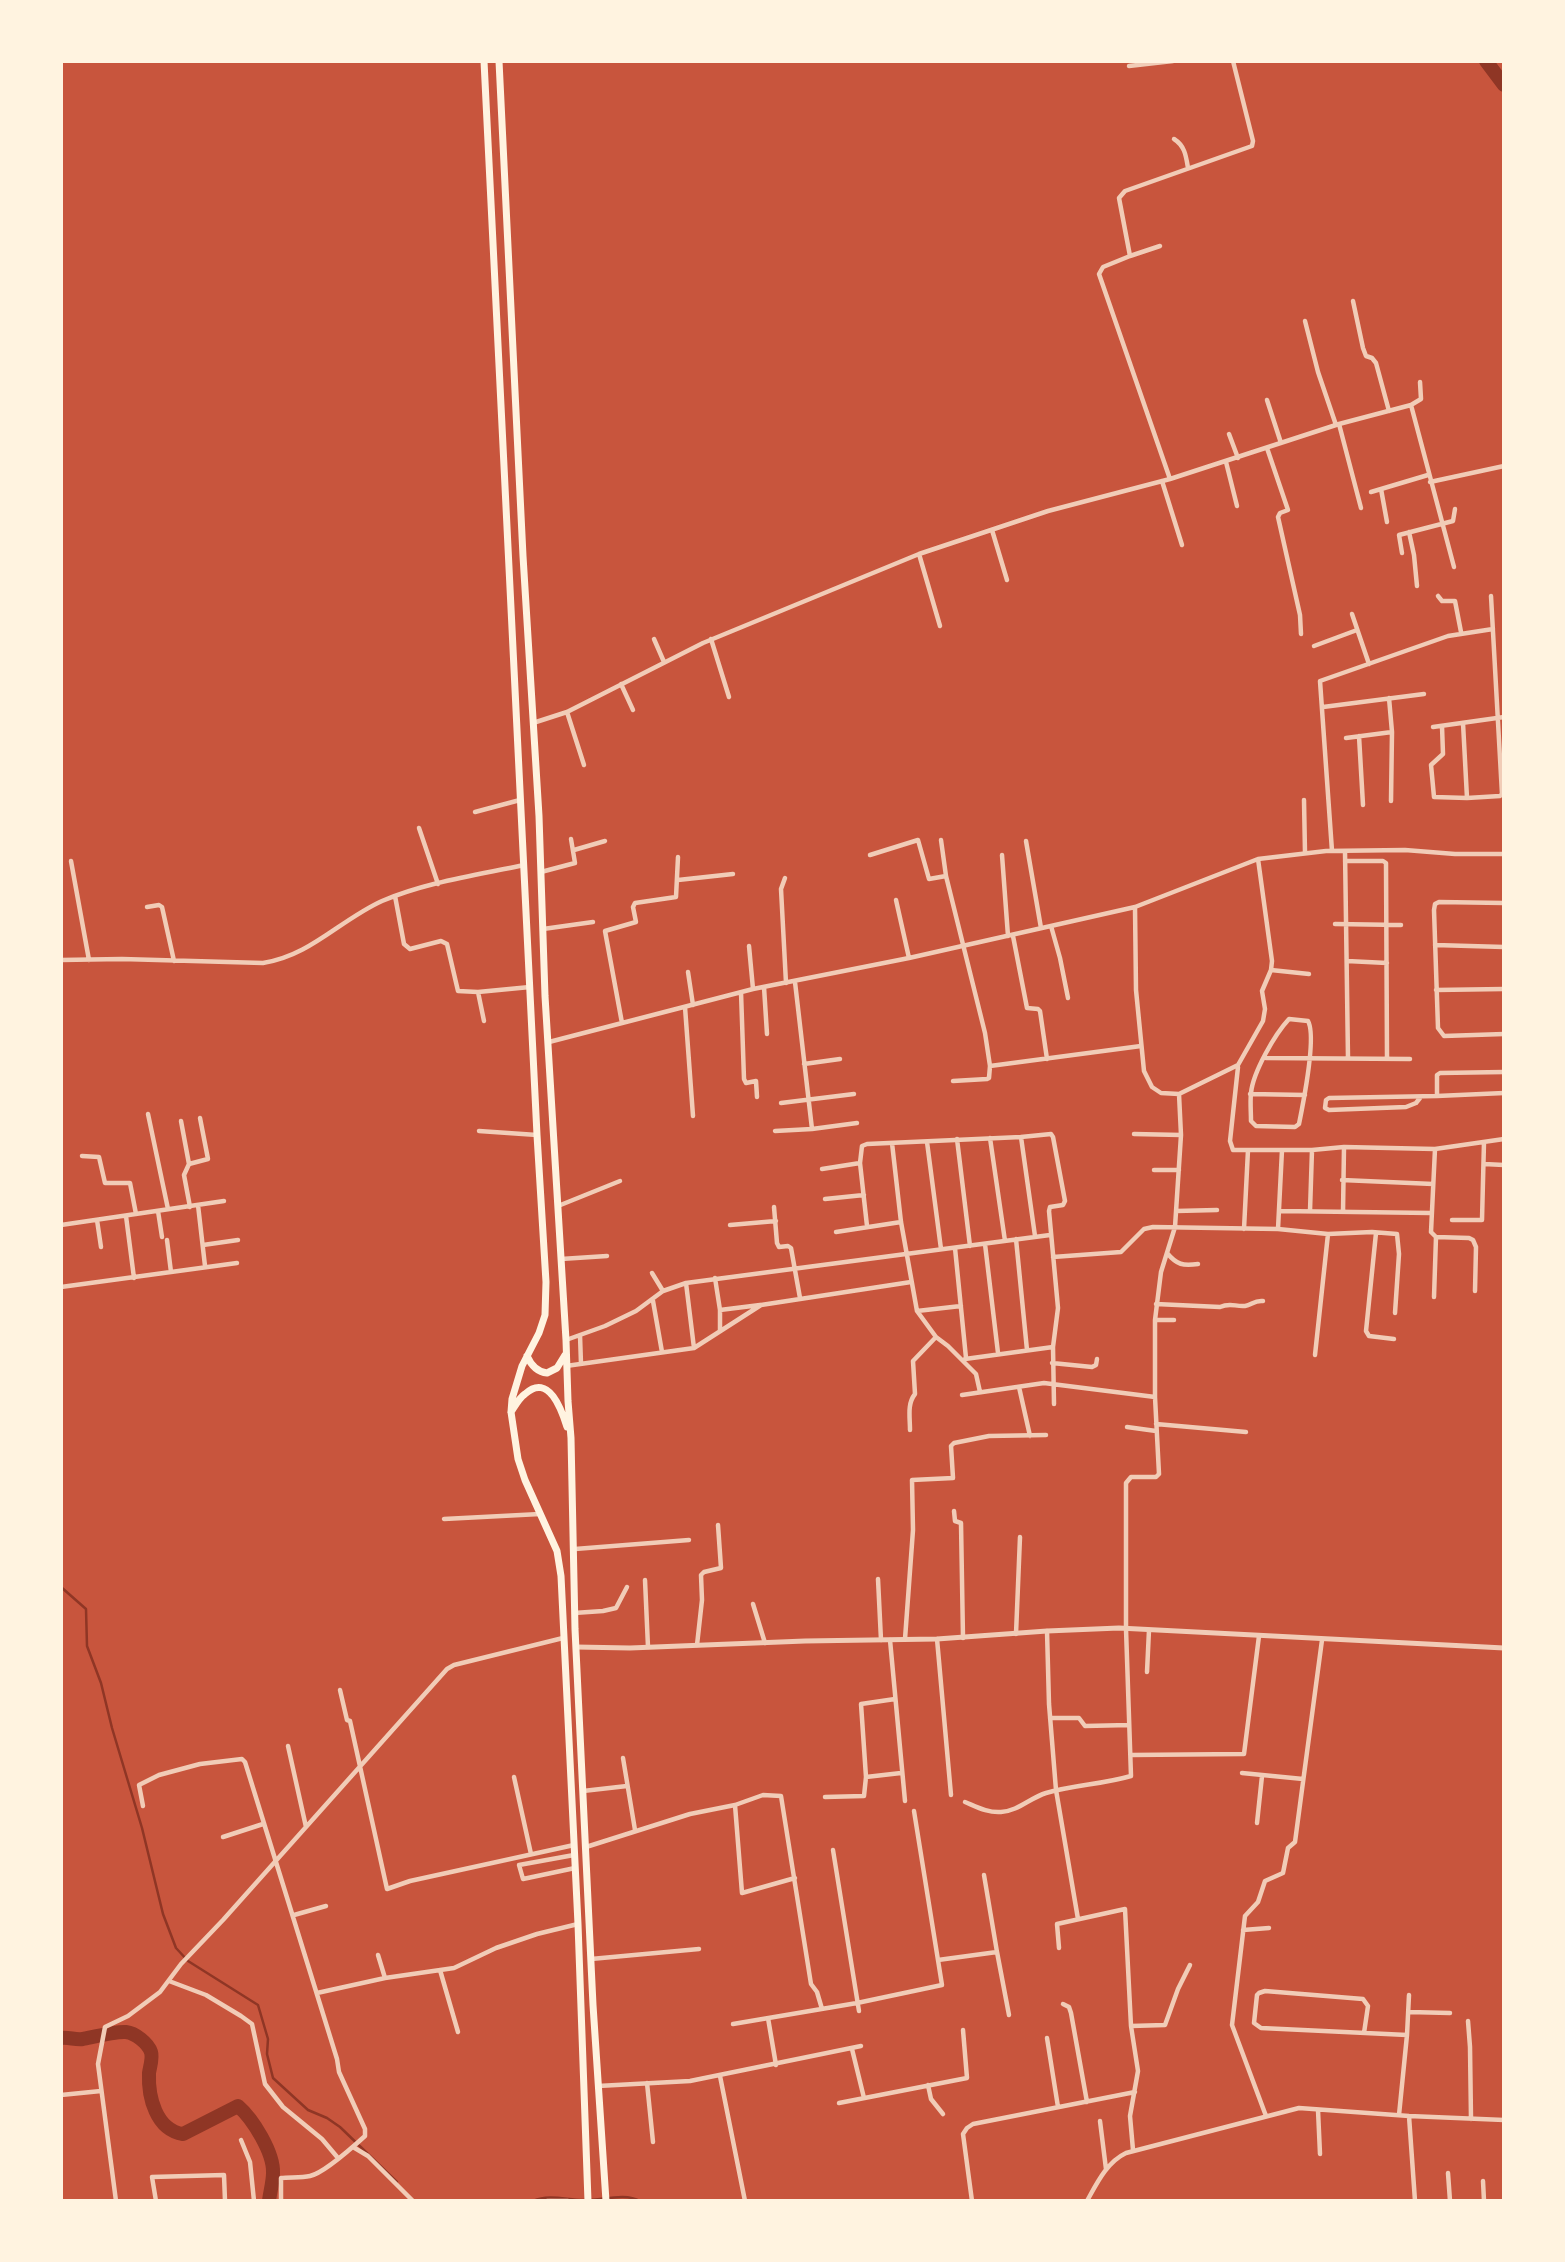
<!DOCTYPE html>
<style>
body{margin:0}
#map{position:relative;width:1565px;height:2262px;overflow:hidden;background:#c8553d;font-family:"Open Sans",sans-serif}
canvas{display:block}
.frame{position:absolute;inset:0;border:63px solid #fff3e0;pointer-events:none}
</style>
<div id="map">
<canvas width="1565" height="2262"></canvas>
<div class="frame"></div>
</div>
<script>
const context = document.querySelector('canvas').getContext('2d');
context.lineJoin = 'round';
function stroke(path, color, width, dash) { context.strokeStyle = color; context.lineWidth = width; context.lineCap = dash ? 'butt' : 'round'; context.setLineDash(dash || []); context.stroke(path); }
stroke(new Path2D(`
 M61,1587l25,22 1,37 14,37 11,45 30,100 21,86 13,34 12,13 70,44 10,34 -1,15 6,24 35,32 19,8 13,9 57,55
 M533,2201c17,-7 33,-1 50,-1 18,1 41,-8 57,1`), '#8f3625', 2.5);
stroke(new Path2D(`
 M1486,61l18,24
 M61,2038c8,-1 14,2 22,1 10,-2 34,-8 43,-7 9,1 22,11 25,20 2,6 -1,14 -2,21 -1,24 7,57 34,61l55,-28c15,13 36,47 35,67 0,9 -3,19 -4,28`), '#8f3625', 14);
stroke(new Path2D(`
 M1129,66l44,-5
 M1174,139c11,7 12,17 14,29
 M1130,256l30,-10
 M1353,301l10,47 3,8 6,2 4,5 13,48
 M1305,321l13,51 18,53
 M1267,400l14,43
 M1411,405l10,-6 -1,-17
 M1339,424l22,84
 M1229,434l9,24
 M1267,448l21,62 -8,3 -2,4 22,98 1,19
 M1226,462l11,44
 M1170,479l-71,-205 4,-7 27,-11 -11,-58 6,-7 127,-45 1,-5 -20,-80
 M1162,481l20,64
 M1430,482l74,-16
 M1381,489l6,33
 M1371,492l57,-17
 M992,530l15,50
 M1409,532l5,23 3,31
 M1402,553l-3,-18 54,-14 2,-12
 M919,554l21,72
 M1438,596l4,5h13l6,31
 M1352,614l17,50
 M654,639l10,23
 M711,639l18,58
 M1314,646l43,-16
 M621,684l12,26
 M1389,698l3,34 -1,69
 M1323,707l101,-13
 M567,712l17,53
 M533,723l34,-11 136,-69 216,-89 129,-43 122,-32 169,-55 72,-19 43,162
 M1463,723l4,75
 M1442,726l1,28 -12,11 3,32 33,1 33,-2 2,-2 -11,-198
 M1433,727l71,-10
 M1359,736l4,69
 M1346,738l46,-6
 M1304,800l1,53
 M475,812l45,-12
 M419,828l19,56
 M941,840l5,36 39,157 5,33 -1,12 -2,1 -34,2
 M1026,841l15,87
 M574,850l31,-9
 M1332,851l-12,-170 128,-45 45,-7
 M1345,851l3,207
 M870,855l48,-15 11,39 17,-3
 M1002,855l6,81
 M71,861l18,99
 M1345,861h38l3,2 1,195
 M541,872l34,-9 -4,-24
 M785,878l-4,11 5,94
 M678,880l55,-6
 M395,896l9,48 6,5 31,-8 6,3 11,47 20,1 52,-5
 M896,900l13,58
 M1504,903l-65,-1 -4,2 -1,6 4,118 6,8 60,-2
 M147,907l12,-2 3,2 12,54
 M1135,907l1,83 8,81 8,16 9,6 18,1 59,-29 25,-44 2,-12 -3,-18 9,-21 1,-9 -14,-102
 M1335,924l66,1
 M1051,926l9,32 8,40
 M543,929l50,-7
 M1013,936l14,72 11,1 2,2 7,48
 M1435,945l69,2
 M749,946l4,43
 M61,960l61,-1 141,4c47,-7 77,-43 119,-62 45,-19 95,-26 142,-36
 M1347,961l40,2
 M1271,970l38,4
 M688,972l5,33
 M795,982l17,147 45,-6
 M764,987l3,47
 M1436,990l68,-1
 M478,992l6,29
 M741,992l3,87 2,4 10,-2 1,16
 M685,1007l8,109
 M1289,1019l19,2c9,16 -5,83 -9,103l-4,3 -39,-1 -5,-5c0,-9 -1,-19 0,-28 2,-21 24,-59 38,-74z
 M622,1023l-17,-92 31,-9 -3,-15 2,-4 41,-6 2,-40
 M549,1042l204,-53 156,-31 226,-51 123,-48 68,-8 79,-1 50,4h49
 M1266,1058l144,1
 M804,1064l36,-5
 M990,1066l151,-20
 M1238,1067l-8,74 3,9h79l32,-3 91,2 69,-10
 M1250,1094l55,1
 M1437,1096l67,-3
 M1420,1098l-4,5 -10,4 -77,3 -4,-2 1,-8 3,-2 108,-2v-21l3,-2 64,-1
 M781,1103l73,-9
 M148,1114l20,95
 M181,1121l8,43
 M479,1131l58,4
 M775,1131l37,-2
 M1134,1134l47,1
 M1021,1137l30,-3 2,3 12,64 -2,4 -13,2 -1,4 9,97 -5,39 1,57
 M990,1138l15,103
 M957,1139l13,107
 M927,1142l14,107
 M892,1143l9,79 16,89 19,26 12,9 28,28 4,18
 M1435,1149l-4,83 5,5 33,1 4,2 3,7 -1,44
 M82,1156l17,1 6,26h25l6,31
 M1484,1164l20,1
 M822,1169l38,-6
 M1154,1170h25
 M1342,1180l91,4
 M825,1199l39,-4
 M198,1205l7,61
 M558,1206l62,-25
 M190,1207l-6,-32 5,-11 19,-5 -8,-41
 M774,1207l3,36 2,4 9,-1 3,2 9,50
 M158,1211l4,26
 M1176,1211l41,-1
 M1279,1211l152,2
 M1310,1211l2,-61
 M1343,1212l1,-65
 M126,1216l8,62
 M97,1220l4,27
 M1452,1220h30l2,-78
 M61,1225l163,-24
 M730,1225l46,-4
 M867,1226l-7,-63 2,-17 5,-2 154,-7 14,99
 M1244,1229l4,-79
 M1278,1229l4,-79
 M836,1232l65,-10
 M1376,1233l-10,98 3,5 25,3
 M1016,1239l11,111
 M167,1240l4,32
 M985,1244l13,109
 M203,1245l35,-5
 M955,1248l11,110
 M1167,1253c10,12 16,13 31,11
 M1053,1257l68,-5 23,-23 9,-2 125,2 50,5 44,-2 25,2 2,20 -4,59
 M561,1259l46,-3
 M652,1273l11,18
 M715,1278l5,32v20
 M686,1283l8,65
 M61,1287l176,-24
 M1434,1297l2,-60
 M653,1301l9,51
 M1156,1304l64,3c11,-5 15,0 25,-1 7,-1 9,-6 18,-5
 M720,1310l40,-5
 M917,1311l44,-5
 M1155,1320h19
 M580,1335l1,29
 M566,1340l39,-14 31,-15 27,-20 23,-8 364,-48
 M1315,1355l13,-121
 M965,1359l88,-12
 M1052,1363l40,4 4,-2 1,-6
 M566,1366l128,-18 67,-43 150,-23
 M1019,1387l11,49
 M962,1395l82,-12 111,14
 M1156,1424l90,8
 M1127,1427l29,4
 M910,1430c0,-13 -3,-26 5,-36l-2,-33 23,-24
 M954,1511l1,10 6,2 2,115
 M444,1519l96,-5
 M575,1549l114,-9
 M878,1579l3,61
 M645,1580l3,67
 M753,1604l12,39
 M574,1613l29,-2 13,-3 11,-21
 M1047,1631l2,73 7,86 22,129
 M1016,1634l4,-97
 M905,1639l8,-109 -1,-50 41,-2 -2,-32 3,-3 35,-7 57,-1
 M937,1639l14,156
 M890,1640l15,161
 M697,1645l5,-45 -1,-25 3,-3 17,-4 -3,-43
 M1147,1672l2,-42
 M340,1690l7,30 3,1 37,168 23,-8 164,-36
 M1050,1718h29l6,8 44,-1
 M288,1746l18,81
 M1131,1755l113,-1 15,-118
 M623,1758l12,72
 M1242,1773l61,6
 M514,1777l17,77
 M866,1777l35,-4
 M583,1791l44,-5
 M825,1797l39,-1 2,-19 -5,-73 34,-5
 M965,1802c12,5 23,11 36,10 17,-1 29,-14 45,-19 28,-8 58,-9 85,-17l-5,-147v-146l5,-6h25l3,-3 -4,-77v-77l6,-48 14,-45 6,-92 -2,-41
 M735,1805l7,88 53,-15
 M143,1806l-4,-21 20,-10 41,-11 42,-5 3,3 92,297 2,13 26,57v7c-11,10 -41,37 -55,40 -9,2 -20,1 -29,2v23
 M1257,1823l5,-47
 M223,1837l40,-13
 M586,1847l104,-33 45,-9 28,-10 18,1 30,188 6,8 5,17
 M833,1850l26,161
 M574,1855l-55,10 4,14 52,-11
 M984,1875l13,77
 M294,1915l32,-9
 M1243,1930l26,-2
 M1059,1948l-2,-24 68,-15 6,117 34,-1 13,-36 12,-24
 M378,1955l7,23
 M591,1959l108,-10
 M938,1960l59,-8 12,63
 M440,1970l18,62
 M169,1981l37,14 35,21 11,8 13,60 18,23 39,32 16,19
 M317,1993l68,-15 69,-10 42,-20 41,-14 41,-10
 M1063,2004l6,3 2,6 16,89
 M1409,2012l41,1
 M768,2018l8,47
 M1468,2021l2,26 1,72
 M733,2024l124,-21 85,-18 -28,-174
 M1131,2026l7,45 -8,45 3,34
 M1364,2033l4,-27 -5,-7 -98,-8 -6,2 -2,2 -3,28 7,5 146,7 -8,80
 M1407,2035l2,-40
 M1047,2038l11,69
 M852,2049l12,49
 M720,2076l25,125
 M647,2083l6,59
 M928,2085l3,14 12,15
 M598,2086l92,-5 171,-35
 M61,2095l40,-4
 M839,2103l128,-25 -4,-48
 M1318,2110l2,44
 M1266,2116l-34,-91 13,-109 13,-14 7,-21 18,-8 5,-25 7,-6 27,-202
 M1409,2116l6,85
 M1100,2121l6,48
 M241,2140l9,22 4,39
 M353,2147l15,9 45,45
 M1448,2173l2,28
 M1483,2181l1,20
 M116,2201l-18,-137 7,-37 23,-11 32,-24 21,-28 42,-44 224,-251 7,-4 109,-27
 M156,2201l-4,-24 72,-2 1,26
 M547,2201h21
 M972,2201l-9,-67 4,-6 6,-4 162,-32
 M1087,2201c10,-18 20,-39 39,-48l173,-45 110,8 95,4`), '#f1ccb7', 4.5);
stroke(new Path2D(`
 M576,1647l54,1 175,-7 132,-2 110,-8 72,-3 385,20`), '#f1ccb7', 5);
stroke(new Path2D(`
 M484,61l53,1074 9,147 -1,33 -6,18 -17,33 -10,33 -1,13 7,47 7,21 32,71 4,25 17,348 10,277
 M499,61l24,495 16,260 6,180 21,344 2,61 3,37 4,191 18,376 13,196
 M527,1356c4,9 10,16 20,17l10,-5 8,-13
 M511,1412c4,-6 8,-14 14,-18 24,-22 37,17 42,33`), '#fff3e0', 7);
</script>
